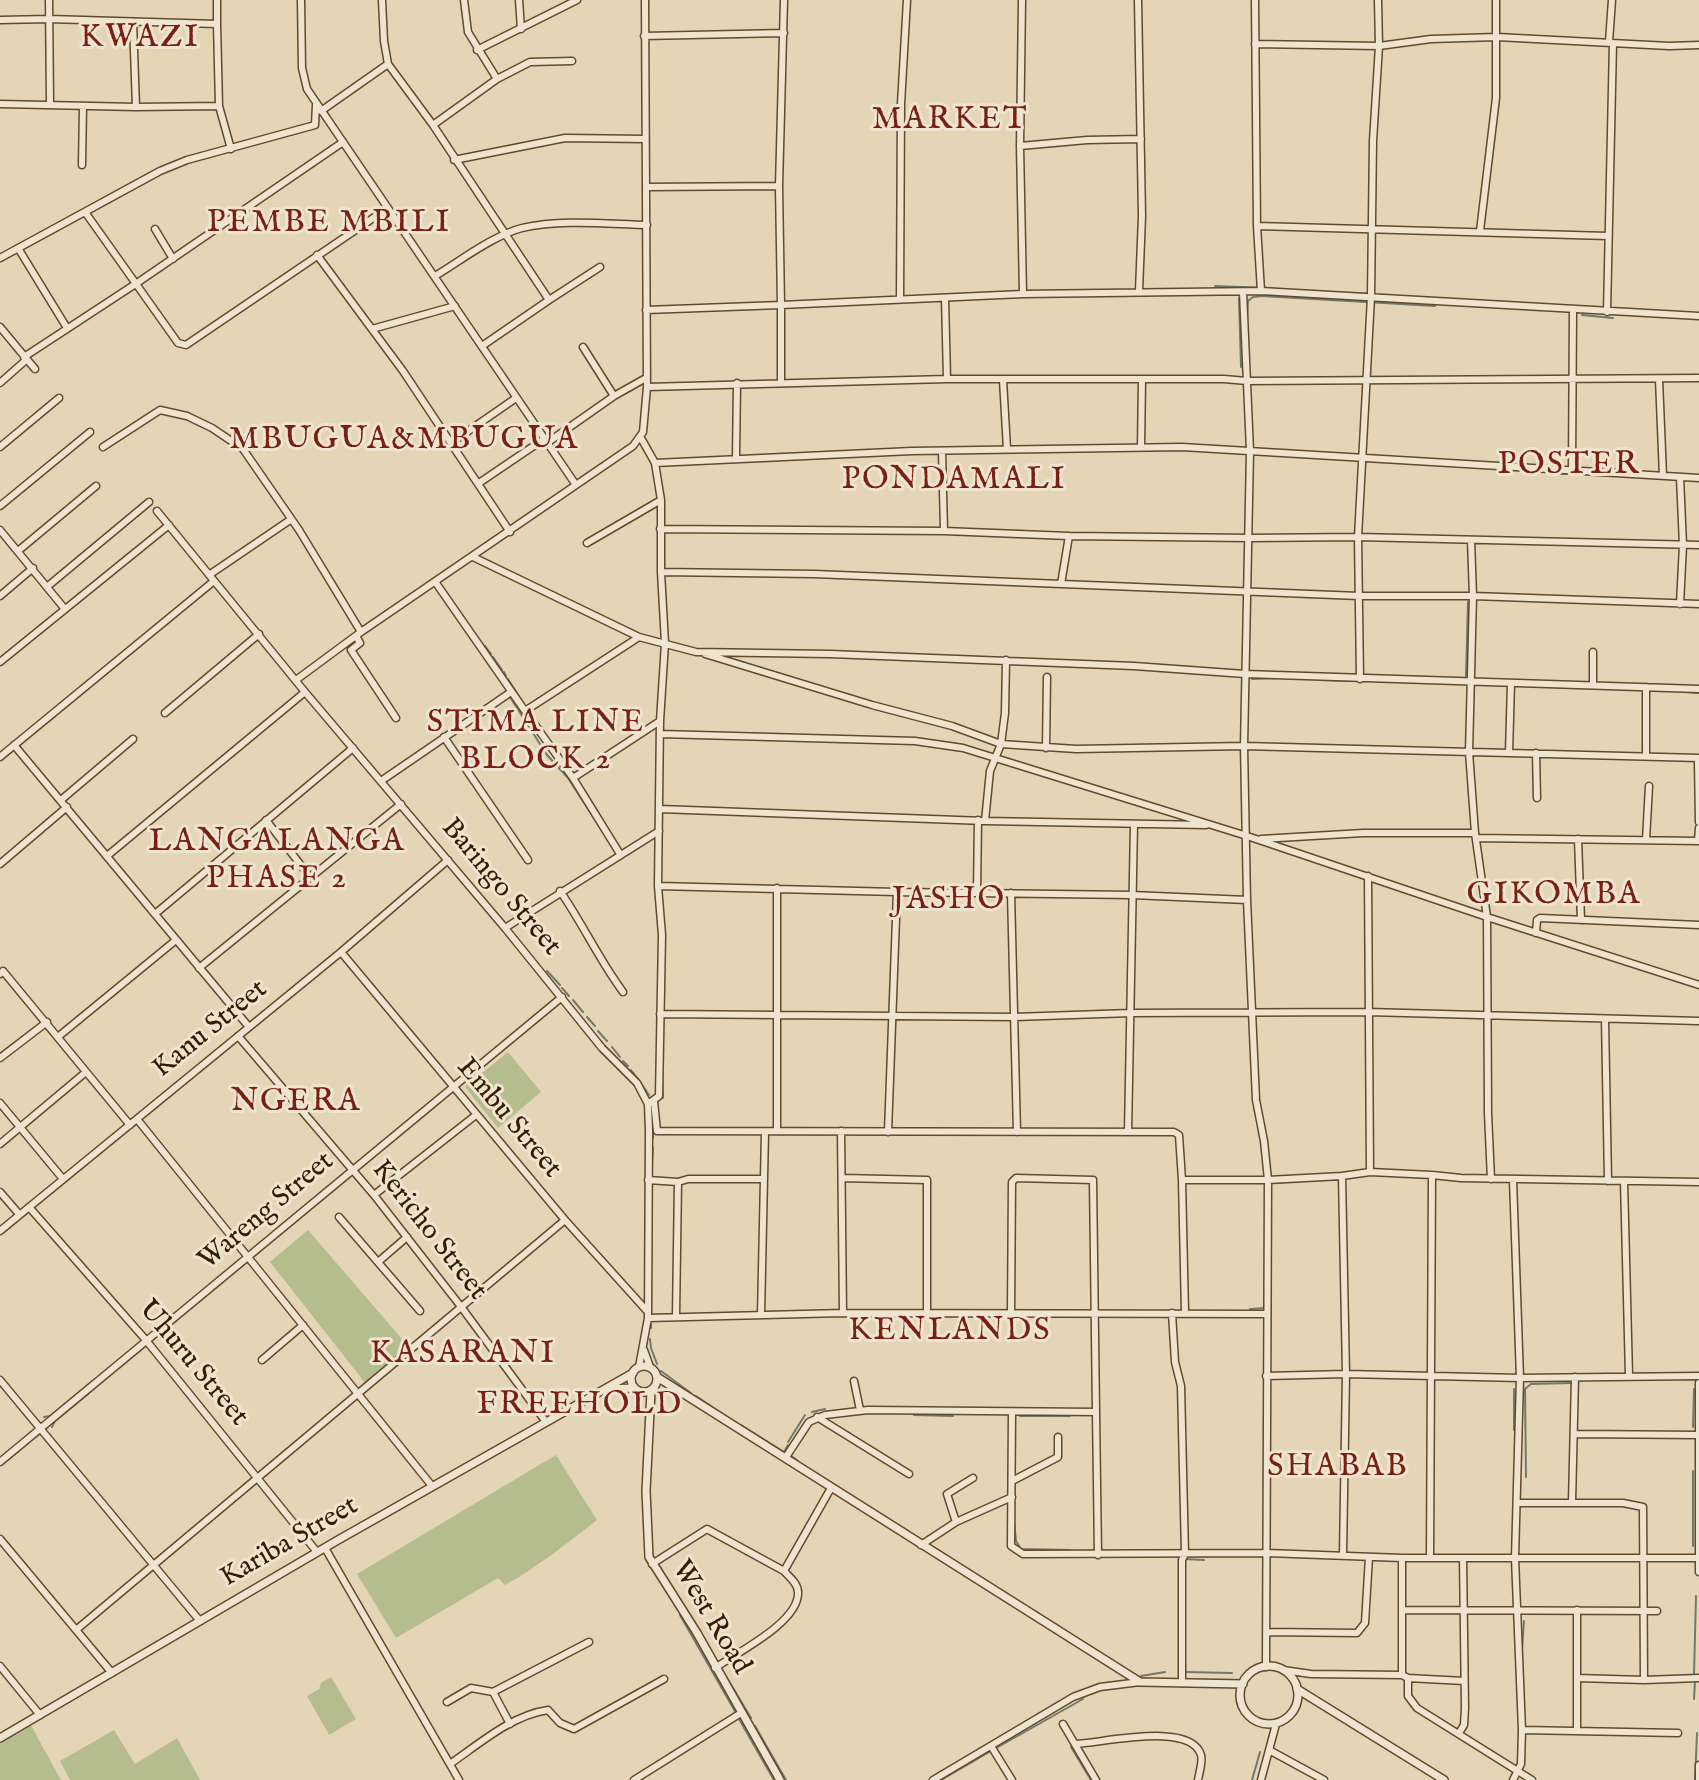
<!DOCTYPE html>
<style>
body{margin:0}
canvas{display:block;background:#e5d5b7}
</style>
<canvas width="1699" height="1780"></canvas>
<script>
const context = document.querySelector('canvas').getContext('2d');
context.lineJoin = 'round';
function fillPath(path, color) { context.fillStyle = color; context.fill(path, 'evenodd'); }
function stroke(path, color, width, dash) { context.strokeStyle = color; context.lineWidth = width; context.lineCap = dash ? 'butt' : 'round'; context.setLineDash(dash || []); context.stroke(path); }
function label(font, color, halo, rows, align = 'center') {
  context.font = font + ' "IM FELL English",serif'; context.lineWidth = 6; context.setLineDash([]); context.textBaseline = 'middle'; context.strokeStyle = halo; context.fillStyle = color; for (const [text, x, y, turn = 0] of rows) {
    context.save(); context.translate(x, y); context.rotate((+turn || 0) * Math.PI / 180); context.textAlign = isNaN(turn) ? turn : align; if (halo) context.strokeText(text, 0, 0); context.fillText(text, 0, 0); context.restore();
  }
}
fillPath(new Path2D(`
 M508,1052l33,40 -43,36 -33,-41z
 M308,1230l100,116 -42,38 -96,-122z
 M556,1455l41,65c-30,23 -59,47 -92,65l-7,-7 -102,60 -39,-64z
 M331,1677l25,42 -27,16 -22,-39 12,-7 2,-6z
 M29,1722l32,58h-61v-42z
 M114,1730l21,34 42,-26 23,42h-130l-10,-19z`), '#b5bd8e');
stroke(new Path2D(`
 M1215,286l53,2
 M1310,291l30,2
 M1346,293l22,1
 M1239,298l2,69
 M1582,315l31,3
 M1247,318l1,-17 5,-4 9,-1 173,10
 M1561,474l15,-1
 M485,646l6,8
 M493,657l9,13
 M504,672l2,4
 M1466,676l2,-74
 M508,679l17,27
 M1252,679l27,-1
 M1322,680l30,1
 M1625,690h18
 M1686,692l13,1
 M502,702l8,-5 37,58 21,23 33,51
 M537,722l21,31
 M388,780l19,-13
 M583,788l22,36
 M1016,897h29
 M547,971l13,14
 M562,988l7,8
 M573,1000l10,12
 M587,1017l8,9
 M598,1031l9,10
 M612,1047l8,10
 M623,1061l5,5
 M631,1070l7,9
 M662,1075l1,23
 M641,1083l8,12
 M653,1138v-19
 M652,1163l1,-15
 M652,1216v-12
 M651,1282v-12
 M1250,1309l15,-1
 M651,1328v-4
 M650,1339l1,9 6,16
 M661,1371l30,22
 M1514,1389v41
 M696,1396l40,27
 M812,1412l13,-3
 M914,1415l39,1
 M1020,1416h50
 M44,1417l6,-1 45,-37
 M741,1425l43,27 4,-7
 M52,1427l3,-6 33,-27
 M1693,1427l1,-38
 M788,1442l17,-27
 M790,1455l8,6
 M1526,1477l-1,-88 6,-5 40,-1
 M1014,1520l2,21 5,8 49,1
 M1693,1546v-75
 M1185,1559l19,1
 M688,1612l7,12
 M680,1615l56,98
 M1522,1650l2,-29
 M721,1668l30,50
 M1185,1672l47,1
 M1694,1675l2,-79
 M1141,1676l24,-4
 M1694,1699l1,-18
 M739,1719l35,61
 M755,1726l31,54
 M998,1747l85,-48
 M1071,1747l20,33
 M941,1780l50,-29
 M1252,1780l8,-28
 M1695,1780l2,-47`), '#71796e', 2);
const minor = new Path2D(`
 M49,0l1,103
 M301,0l1,68 5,21 269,396
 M382,0l2,41 4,23 45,61 116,175 -67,46
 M464,0l4,32 29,47
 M519,0l2,29
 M1022,0l-2,146 3,148
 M1138,0l4,216 -3,75
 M1255,0l2,226 4,65
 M0,20l49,-1 168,5v-24
 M217,24l2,82
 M644,36l140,-3
 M1609,42l3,-42
 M1255,44l124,2 52,-7 66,-2 172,9 30,-1
 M477,50l100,-50
 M0,104l136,3 -3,-85
 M136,107l83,-1 12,43
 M321,111l67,-47
 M433,125l64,-46 33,-17 42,-1
 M1020,146l67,-6 54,-1
 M454,160l111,-22 80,1
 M82,165l1,-59
 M646,187l133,-1
 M85,212l93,131 8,2 202,-137
 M1257,226l351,10
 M155,229l18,30
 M1480,231l16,-133v-98
 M18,248l49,80
 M317,255l86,116 107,161
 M0,258l160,-87 27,-11 128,-35 1,-20
 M435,276c25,-15 59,-41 87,-48 39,-9 85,-4 125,-3
 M1243,292l7,159 -6,295 3,154 9,200 8,41 4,39 -2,487
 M945,298l2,81
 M900,299l1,-195 6,-104
 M549,300l51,-33
 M646,310l135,-5 -2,-119 5,-186
 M1607,312l6,-269
 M0,327l35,42
 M372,329l83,-23
 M583,347l31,49
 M24,357l113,-74 206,-141
 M1659,379l4,97
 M1003,380l4,69
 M781,381v-76l242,-11 238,-3 438,25
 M0,383l26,-23
 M647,387l300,-8h277l23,2 452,-3
 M641,438l14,25 6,37v72l4,71 -5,78 -2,165 4,49 -3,161 -11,8
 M451,443l65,-45
 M547,443l67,-47 32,-18
 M0,447l59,-49
 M103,447l57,-37 27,6 25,12 31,21 56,81 62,102
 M1141,447l1,-67
 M942,451l2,80
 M736,458l1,-75
 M655,463l257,-12 270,-4 517,31
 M1572,470l1,-160
 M1680,477l3,68 -3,59
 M479,483l65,-44
 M0,506l90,-74
 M157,511l148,181 200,236 97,120 35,35 11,21 1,27 -1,187 -9,49
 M660,529l284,2 125,5 181,2 108,-1 341,8
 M0,530l64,78
 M1471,540l2,56 -4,156 6,81 12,84 1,196 3,66
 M587,543l74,-43
 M18,551l78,-65
 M473,557l166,80 57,15 134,2 304,12 111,8 454,15
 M661,572l153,2 545,22h114l226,8
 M209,575l81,-55
 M436,583l89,128
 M1061,584l8,-48
 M48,586l101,-84
 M0,596l33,-28
 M356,636l4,7 -9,7 45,68
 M1593,652v33
 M705,654l167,51 80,21 49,18 4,-31 1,-53
 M0,662l169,-137
 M1360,679l-2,-142 13,-240 2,-156 6,-95 -1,-46
 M296,680l65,-48 272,-186 10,-14 4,-45 -2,-387
 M165,713l94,-79
 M661,734l254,7 48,7 284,88 240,81 212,68
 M444,737l84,123
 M14,745l235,282
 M1046,748l1,-71
 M1509,753l2,-70
 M1536,753l1,45
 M1646,756v-69
 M0,757l214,-176
 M1698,762l1,60
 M573,778l-48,-67 114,-74
 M381,781l130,-89
 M61,800l72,-61
 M660,809l325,12 221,4
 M266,820l44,57
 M985,821l5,-50 11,-27 75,5 168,-3 455,12
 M1477,838l222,3
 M1261,839l102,-6h112
 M1578,839l3,81
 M1646,840l3,-54
 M1698,841l1,-13
 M620,854l-47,-76 87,-57
 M107,856l198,-164
 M0,864l67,-57
 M1368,876l2,296
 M658,886l239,6 235,3 115,5
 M560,891c23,33 39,69 63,101
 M977,892l1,-72
 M1011,893l6,239
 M155,914l198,-166
 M505,928l154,-97
 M1536,933l1,-13 3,-2 159,7
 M341,952l224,268 82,91
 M199,968l202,-164
 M0,974l3,-3 127,154
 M660,1014l354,3 117,-4 237,-1 331,9
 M1605,1019l3,162
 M59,1036l117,-96
 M238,1036l136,159 88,113 84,114
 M0,1058l47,-36
 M654,1101l3,30 517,1 5,3 3,45
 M0,1103l63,76
 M137,1119l295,367
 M777,1131v-243
 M841,1131l2,182
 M888,1132l9,-240
 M1128,1132l6,-308
 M0,1144l86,-72
 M1342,1176l28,-4 62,3
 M842,1178l85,2v134
 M648,1180l30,2
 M1624,1181l5,195
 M0,1192l19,22
 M374,1195l102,-80
 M29,1207l116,132 172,213
 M339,1217l81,94
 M0,1231l341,-279 107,-92
 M378,1262l29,-25
 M1011,1313l1,-131 4,-4 77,2 3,232
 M1172,1313l3,49 6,24 4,168 -3,6v123
 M1185,1313l-3,-133h86l74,-4 4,198 -3,181
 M761,1315l4,-183
 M676,1316l2,-134 10,-3h75
 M648,1318l195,-5 424,1
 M644,1350l6,17
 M262,1360l41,-35
 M1266,1376l80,-2 174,4 179,-2
 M0,1380l200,241
 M854,1381l6,29
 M1699,1383v189
 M1012,1413l-1,133 12,8 244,-1 135,5h297
 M817,1417l92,57
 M1575,1434l124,1
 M786,1457l23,-35 16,-7 43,-5 228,2 2,143
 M0,1462l562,-465
 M1012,1481l46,-24v-20
 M1572,1502l3,-125
 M1518,1503h105l20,4 1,173
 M956,1522l-9,-28 26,-16
 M0,1539l112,134
 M921,1545l35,-23 56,-25
 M325,1548l134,232
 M1402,1558v117
 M1430,1558l2,-383 29,3 238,4
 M652,1564l55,-35 77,42 47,-83
 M1402,1610l255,1
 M1577,1610v121
 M76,1630l489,-410
 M1266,1632l91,1 8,-10 4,-66
 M0,1666l40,49
 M715,1668c21,-15 85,-46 83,-76 0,-9 -9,-15 -14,-21
 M1283,1670l28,4 91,1 6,3 56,3
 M1408,1678v18l9,12 115,72
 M1577,1678l67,2 55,-2
 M447,1702l24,-14 22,4
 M510,1724l-17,-32 96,-50
 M1063,1724l33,56
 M1522,1730l156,3
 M1459,1733l5,-8 1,-17 -2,-150
 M1075,1744c28,-1 116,-23 126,11 2,7 -2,18 -3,25
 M991,1746l21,34
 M1269,1750l55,30
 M450,1764c29,-20 62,-49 98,-54l12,13 14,6 90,-50
 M634,1780l107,-67
 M933,1780l140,-83 27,-10 40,-5
 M1261,1780l15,-56
 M1513,1780l8,-16 1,-34 -7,-172 5,-180 -7,-198
 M1699,1780v-15`);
const tertiary = new Path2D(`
 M631 1379a13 13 0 1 1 26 0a13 13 0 1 1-26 0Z
 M657,1377l483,305 103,2
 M605,1389l29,-1
 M651,1391l-5,100 3,66 48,76 83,147
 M1240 1695a29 29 0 1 1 58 0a29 29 0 1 1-58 0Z
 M1297,1689l147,91
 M0,1738l338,-198 295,-167`);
stroke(minor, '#624a2e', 9);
stroke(tertiary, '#624a2e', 10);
stroke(minor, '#eee4d0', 6);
stroke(tertiary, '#eee4d0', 7);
label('28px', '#371c00', '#eee4d0', [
 ["Baringo Street",500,888,50],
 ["Kanu Street",211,1030,-39],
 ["Embu Street",508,1119,50],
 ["Wareng Street",267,1212,-40],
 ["Kericho Street",428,1231,52],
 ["Uhuru Street",192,1364,50],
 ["Kariba Street",290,1543,-30],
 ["West Road",710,1618,59]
]);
context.letterSpacing = '2px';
label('32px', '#7a1f14', '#eee4d0', [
 ["KWAZI",140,39],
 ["MARKET",950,121],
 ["PEMBE MBILI",329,224],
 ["MBUGUA&MBUGUA",404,441],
 ["POSTER",1569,466],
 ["PONDAMALI",954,481],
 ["STIMA LINE",536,724],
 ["BLOCK 2",536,761],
 ["LANGALANGA",277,843],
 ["PHASE 2",277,880],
 ["GIKOMBA",1554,896],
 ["JASHO",949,901],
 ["NGERA",296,1103],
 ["KENLANDS",950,1332],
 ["KASARANI",463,1355],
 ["FREEHOLD",580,1406],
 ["SHABAB",1338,1468]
]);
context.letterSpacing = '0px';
</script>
